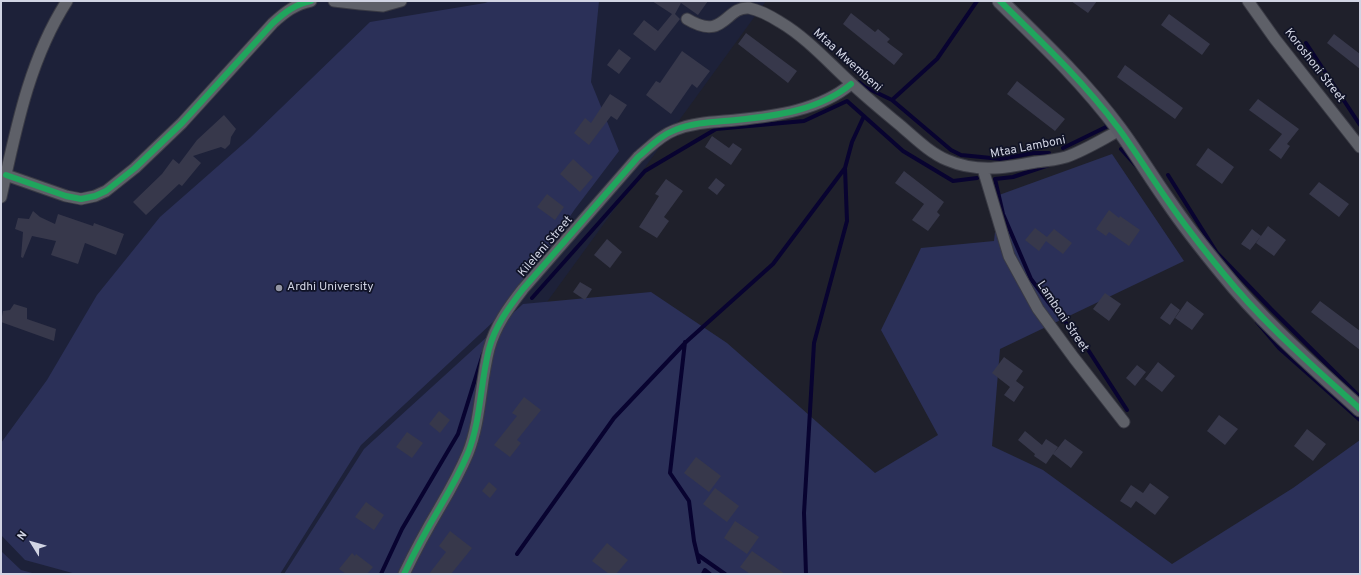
<!DOCTYPE html>
<style>
body{margin:0}
#map{position:relative;width:1361px;height:575px;overflow:hidden;background:#1f202b;font-family:Overpass,sans-serif}
canvas{display:block}
.frame{position:absolute;inset:0;border:2px solid #d1d4e3;pointer-events:none}
.north{position:absolute;left:12px;top:523px;width:40px;height:40px;-webkit-text-stroke:3px #101327;paint-order:stroke;rotate:307deg;font-size:11px;font-weight:700;line-height:16px;text-align:center;color:#d1d4e3}
.north::after{content:'';display:block;margin:auto;width:14px;height:18px;background:#d1d4e3;clip-path:polygon(50% 0,100% 100%,50% 72%,0 100%)}
</style>
<div id="map">
<canvas width="1361" height="575"></canvas>
<div class="frame"></div>
<div class="north">N</div>
</div>
<script>
const context = document.querySelector('canvas').getContext('2d');
context.lineJoin = 'round';
function fillPath(path, color) { context.fillStyle = color; context.fill(path, 'evenodd'); }
function stroke(path, color, width, dash) { context.strokeStyle = color; context.lineWidth = width; context.lineCap = dash ? 'butt' : 'round'; context.setLineDash(dash || []); context.stroke(path); }
function label(font, color, halo, rows, align = 'center') {
  context.font = font + ' Overpass,sans-serif'; context.lineWidth = 3.5; context.setLineDash([]); context.textBaseline = 'middle'; context.strokeStyle = halo; context.fillStyle = color; for (const [text, x, y, turn = 0] of rows) {
    context.save(); context.translate(x, y); context.rotate((+turn || 0) * Math.PI / 180); context.textAlign = isNaN(turn) ? turn : align; if (halo) context.strokeText(text, 0, 0); context.fillText(text, 0, 0); context.restore();
  }
}
fillPath(new Path2D(`
 M1,1h765l-417,573h-348z`), '#1d2139');
fillPath(new Path2D(`
 M490,1h109l-8,81 28,69 -44,58 -67,99 -147,137 -81,129h-204l-51,-14 -24,-25v-92l46,-63 50,-85 63,-78 90,-79 120,-116 115,-19z
 M1112,154l72,107 -184,88 -8,97 51,24 129,94 121,-76 67,-48v134h-1076l80,-125 159,-145 128,-12 76,51 148,130 63,-38 -57,-105 40,-82 73,-7 5,-46z
 M1,551l20,19 15,4h-35z`), '#2b3058');
stroke(new Path2D(`
 M1306,43l54,82
 M859,82l6,5 27,13 59,50 10,5 40,4 32,-6h16
 M892,100l45,-41 40,-58
 M1063,148l45,-22 -2,-3
 M1121,149l17,19
 M1049,165l-36,12 -18,2 8,35 28,65 21,28 31,35 44,68
 M1168,175l49,78 54,56 89,88
 M532,298l113,-127 71,-42 88,-8 43,-20 56,50 50,30 24,-3
 M1257,322l22,26 81,72
 M685,342l-15,131 19,28 5,40 5,21
 M517,554l97,-136 72,-76 87,-78 72,-96 7,-26 12,-26
 M698,555l27,19
 M381,574l21,-45 56,-95 25,-80
 M703,574l2,-4 5,4
 M806,574l-2,-61 10,-170 33,-122 -2,-53`), '#080330', 4);
fillPath(new Path2D(`
 M652,1h56l-10,14 -17,-12 -6,11 5,5 -25,32 -22,-17 11,-14 14,11 14,-17z
 M1071,1h26l-9,12z
 M851,13l24,19 3,-3 12,10 -3,3 16,12 -9,11 -51,-41z
 M1169,14l41,30 -8,11 -41,-30z
 M746,33l51,38 -9,12 -50,-39z
 M1334,34l26,20v15l-33,-26z
 M619,49l12,9 -12,16 -12,-9z
 M682,51l28,20 -13,17 -5,-4 -21,30 -25,-19 10,-14 4,2z
 M1125,65l58,43 -8,11 -58,-42z
 M1017,81l48,38 -10,12 -48,-37z
 M610,94l17,11 -10,15 -6,-4 -22,29 -15,-12 11,-15 6,5z
 M1258,99l41,30 -12,15 3,2 -9,13 -12,-9 13,-16 -33,-24z
 M224,115l12,14 -5,8 -1,7 -5,5 -4,-2 -28,9 8,7 -19,23 -3,-2 -33,31 -13,-13 29,-28 11,-15 6,5 18,-24z
 M712,136l17,12 4,-5 9,6 -11,16 -26,-18z
 M1208,148l26,19 -12,17 -26,-19z
 M573,159l20,18 -13,15 -20,-18z
 M904,171l40,31 -7,10 3,3 -12,16 -16,-11 12,-16 -29,-21z
 M716,178l9,7 -8,10 -9,-7z
 M666,179l17,12 -19,26 5,4 -12,17 -18,-11 20,-31 -4,-2z
 M1319,182l30,22 -10,13 -30,-23z
 M547,194l17,13 -9,13 -18,-13z
 M1109,210l10,8 1,-2 20,14 -11,16 -20,-14 -3,4 -10,-7z
 M33,211l7,6 15,7 3,-10 35,12 1,-3 30,11 -8,21 -31,-12 -7,21 -27,-9 5,-14 -24,-5 -9,22 -2,-1 2,-25 -8,-3 3,-11 11,1z
 M1268,226l18,14 -12,16 -18,-13z
 M1035,228l12,9 7,-8 18,14 -9,11 -17,-13 -7,10 -14,-11z
 M1252,229l9,7 -11,14 -9,-6z
 M607,239l15,13 -12,16 -16,-13z
 M580,282l12,7 -7,11 -12,-8z
 M1105,293l16,11 -12,17 -16,-12z
 M1187,301l17,13 -12,16 -17,-12z
 M1320,301l40,30v19l-49,-38z
 M1171,303l9,7 -10,15 -10,-7z
 M14,304l13,4v11l29,10 -2,12 -53,-19 2,-11 7,-1z
 M1004,357l19,14 -7,10 8,6 -10,15 -10,-7 6,-8 -18,-14z
 M1158,362l17,14 -13,16 -17,-13z
 M1137,365l9,7 -11,14 -9,-8z
 M524,397l17,13 -24,30 4,3 -11,14 -16,-12 23,-29 -5,-3z
 M439,411l11,9 -10,13 -11,-9z
 M1219,415l19,14 -13,16 -18,-14z
 M1307,429l19,15 -13,17 -19,-15z
 M1025,431l17,14 4,-6 12,8 -12,17 -12,-8 1,-2 -17,-14z
 M407,432l16,11 -11,15 -16,-11z
 M1065,439l18,13 -12,16 -18,-14z
 M696,457l25,19 -12,16 -25,-19z
 M489,482l8,7 -7,9 -8,-7z
 M1150,483l19,14 -14,18 -19,-14 -5,7 -11,-7 11,-16 12,8z
 M715,488l24,18 -12,16 -24,-18z
 M366,502l18,13 -10,15 -19,-13z
 M735,521l24,16 -12,17 -23,-16z
 M450,531l22,17 -21,26h-22l17,-22 -7,-6z
 M607,543l21,17 -12,14h-7l-17,-13z
 M752,551l33,23h-35l-10,-7z
 M352,553l3,3 1,-2 17,13 -6,7h-21l-7,-5z`), '#37384b');
const street = new Path2D(`
 M334,1l26,3 23,2 18,-5
 M1248,1l27,38 85,108
 M687,19c38,23 38,-13 62,-11 10,2 23,9 31,14 27,16 48,40 71,61 16,15 33,29 50,43 14,12 29,27 46,34 30,13 58,8 89,2 10,-1 20,-2 30,-5 18,-6 37,-18 54,-27
 M983,169l26,87 29,53 36,49 50,64
 M6,175l60,21 15,3 14,-3 11,-5 29,-23 47,-45 91,-100c11,-10 22,-19 38,-22
 M1,197c15,-68 28,-137 66,-196
 M404,574c11,-23 23,-45 36,-67 10,-17 20,-35 28,-54 13,-33 12,-69 21,-104 6,-23 20,-42 34,-60l115,-132c12,-10 23,-22 37,-27 20,-8 40,-8 61,-10 40,-4 84,-10 115,-36`);
const secondary = new Path2D(`
 M1000,1c42,41 84,81 119,128 17,23 32,48 49,72 17,25 36,49 55,72 40,50 90,93 137,136`);
stroke(street, '#3a3b45', 13);
stroke(secondary, '#3a3b45', 17);
stroke(street, '#5e6068', 11);
stroke(secondary, '#5b5c67', 15);
stroke(new Path2D(`
 M1000,1c42,41 84,81 119,128 17,23 32,48 49,72 17,25 36,49 55,72 40,50 90,93 137,136
 M6,175l60,21 15,3 14,-3 11,-5 29,-23 47,-45 91,-100c11,-10 22,-19 38,-22
 M404,574c11,-23 23,-45 36,-67 10,-17 20,-35 28,-54 13,-33 12,-69 21,-104 6,-23 20,-42 34,-60l115,-132c12,-10 23,-22 37,-27 20,-8 40,-8 61,-10 40,-4 84,-10 115,-36`), '#20a55d', 6);
for (const [x, y, r, color] of [
 [279,288,4,"#9395a3"]
]) { const dot = new Path2D(); dot.arc(x, y, r, 0, 2 * Math.PI); context.fillStyle = color; context.fill(dot); stroke(dot, '#101327', 1.5); }
label('12px', '#d1d4e3', '#101327', [
 ["Mtaa Mwembeni",847,61,42],
 ["Koroshoni Street",1314,66,52],
 ["Mtaa Lamboni",1028,148,-11],
 ["Kileleni Street",546,247,-49],
 ["Lamboni Street",1062,317,56]
]);
label('12px', '#d1d4e3', '#101327', [
 ["Ardhi University",287,288]
], 'left');
</script>
